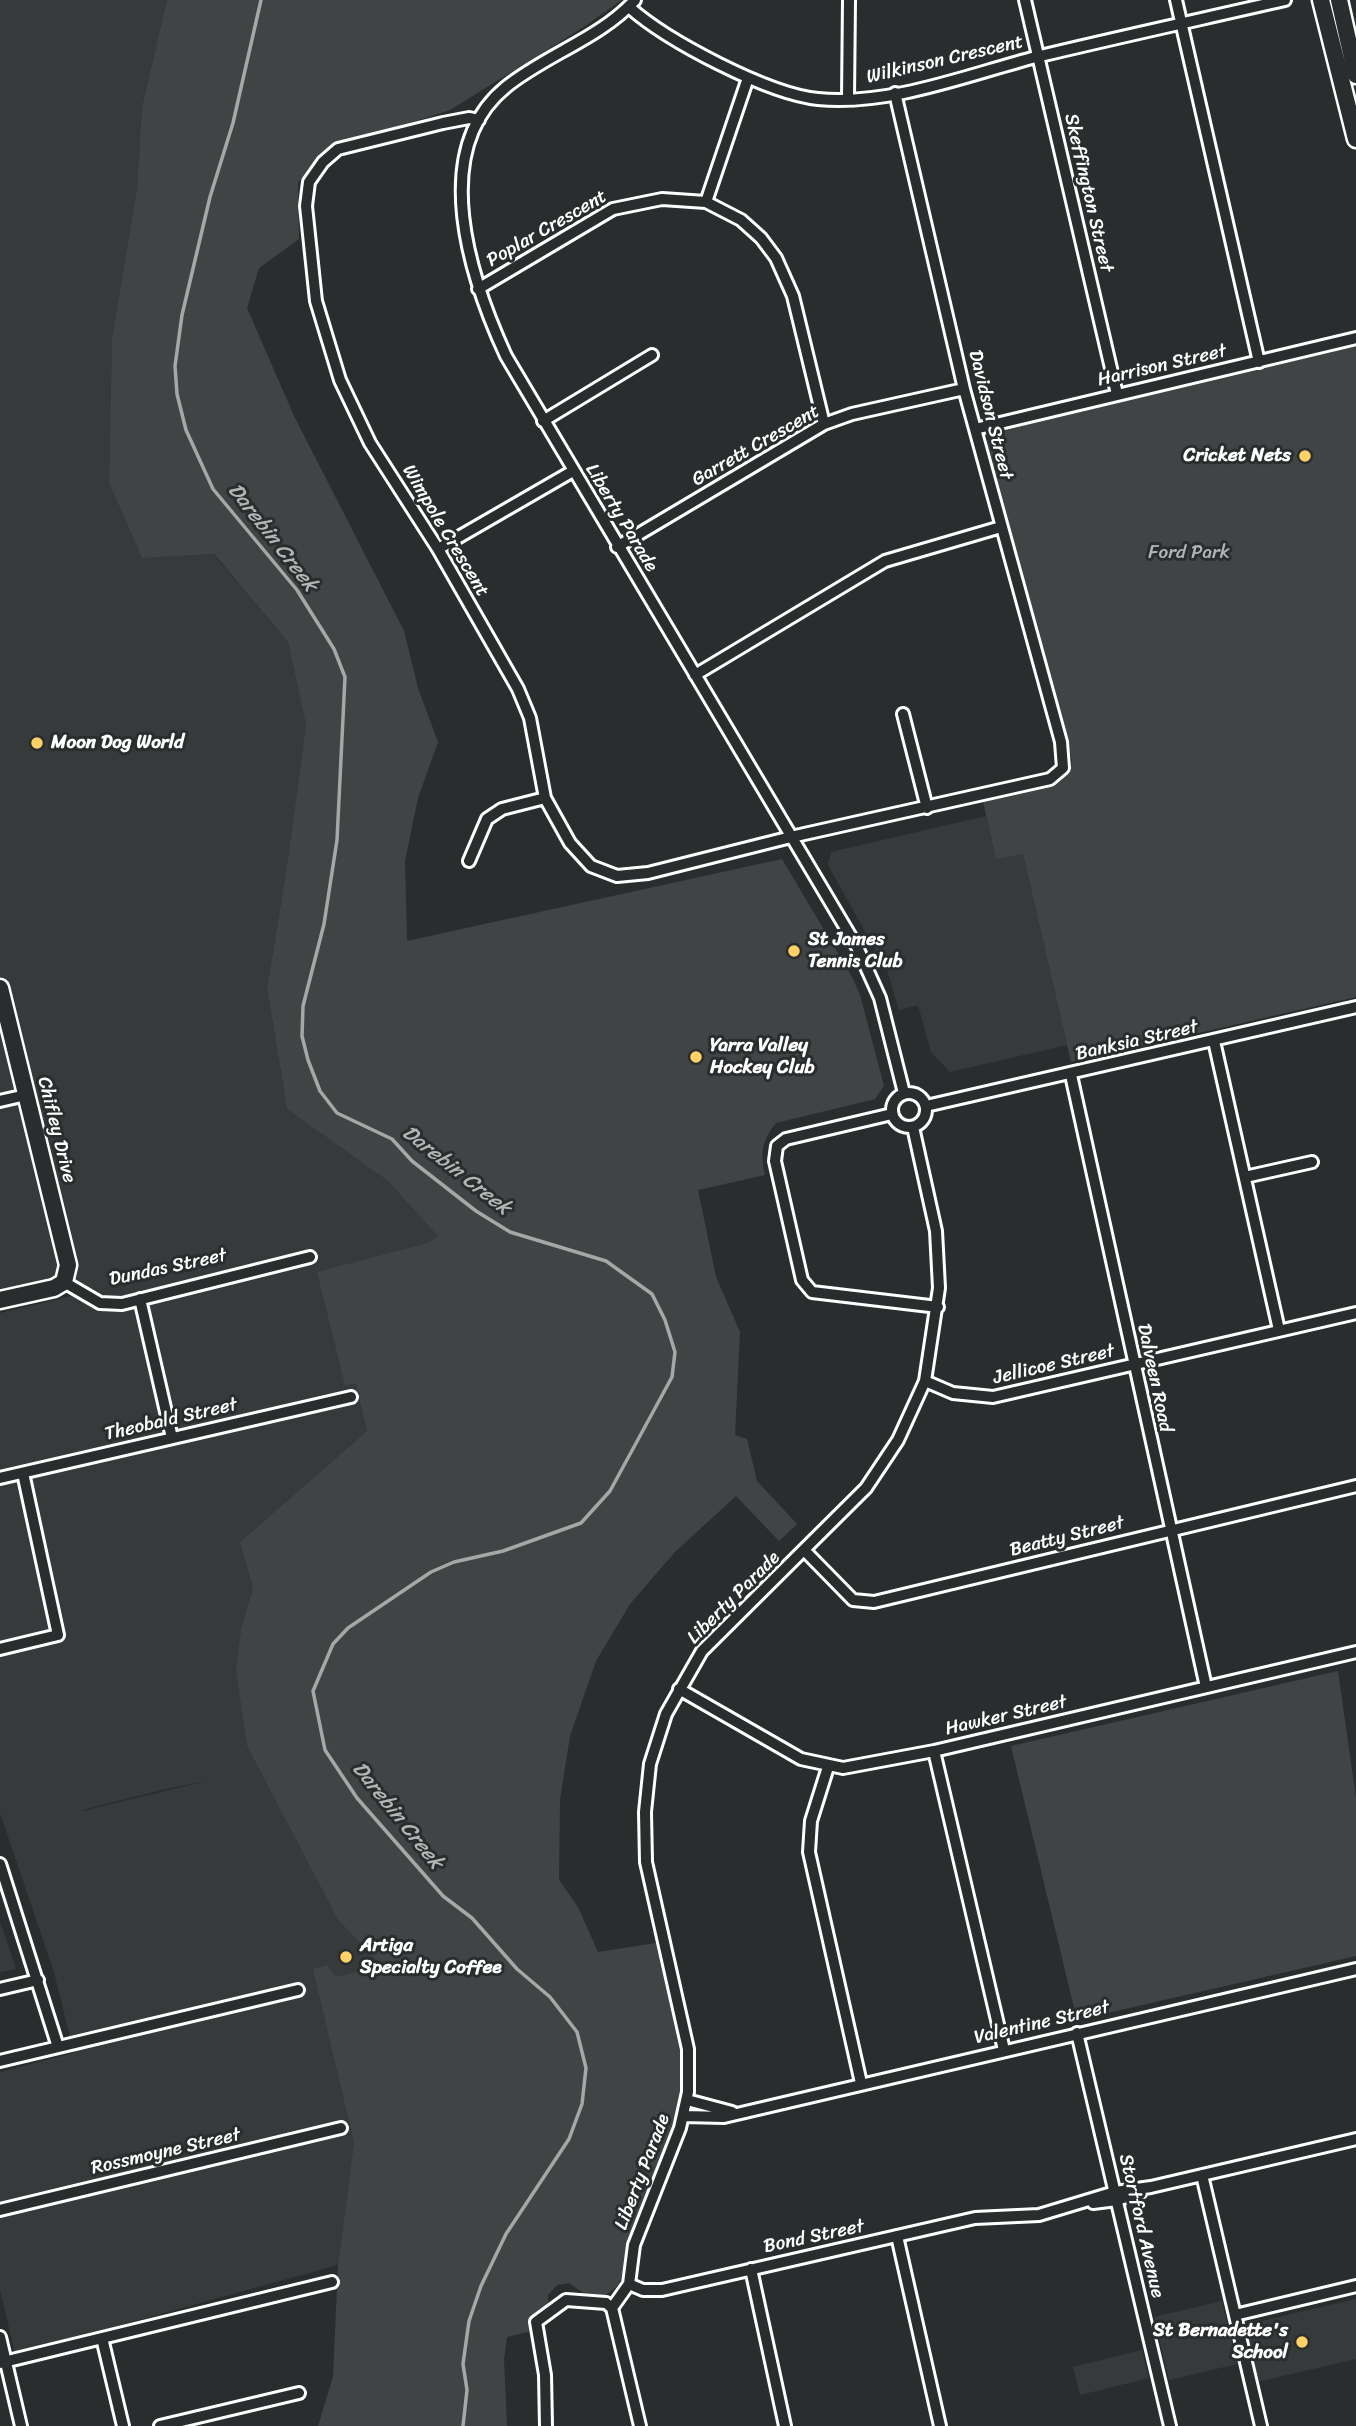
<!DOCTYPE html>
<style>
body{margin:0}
canvas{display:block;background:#2a2d2e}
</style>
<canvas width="1356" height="2426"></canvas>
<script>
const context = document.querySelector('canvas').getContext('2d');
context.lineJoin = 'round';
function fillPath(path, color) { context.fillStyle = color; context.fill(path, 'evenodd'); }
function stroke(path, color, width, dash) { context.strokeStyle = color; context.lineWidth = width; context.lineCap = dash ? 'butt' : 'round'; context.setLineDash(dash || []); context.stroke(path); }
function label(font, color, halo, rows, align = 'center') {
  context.font = font + ' Sriracha,sans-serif'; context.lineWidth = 6; context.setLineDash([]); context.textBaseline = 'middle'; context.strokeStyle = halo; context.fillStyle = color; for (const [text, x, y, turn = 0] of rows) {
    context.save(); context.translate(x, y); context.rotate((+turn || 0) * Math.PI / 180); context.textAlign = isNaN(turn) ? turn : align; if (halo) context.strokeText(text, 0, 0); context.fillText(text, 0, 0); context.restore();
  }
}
fillPath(new Path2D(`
 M0,0h167l-25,107 -5,81 -25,151 -3,144 33,75 71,-4 75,88 18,83 -20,148 -19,115 20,121 101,72 51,55 -11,7 -83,137 1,5 10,-1 11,47 -127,111 13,46 -12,40 -5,44 11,74 91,174 45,45 -48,12 12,135 7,30 -16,123 -323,89 -15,-65v-217l74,-19 -20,-81 -54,-159v-500l97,-23 -35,-11 -62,14zM211,1780l-128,31 -1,-1 79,-20z
 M986,816l10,42 27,-4 44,191 -117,27 -19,-20 -13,-47 -19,5 -11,-37 -60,-108 3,-13z
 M0,1922l16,47 -16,3z
 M1356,2299v60l-99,23 -13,-57z
 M1222,2301l15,63 -68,16 -15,-63z
 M1142,2350l7,28 -69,17 -7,-28z`), '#373a3b');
fillPath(new Path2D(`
 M167,0h455l-43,30 -129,80 -112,36 -40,36 1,57 -40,29 -12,40 47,108 110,215 14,57 20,54 -20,56 -13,63 2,80 375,-82 70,118 8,18 24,91 -9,13 -99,24c-14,17 -16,31 -11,52l-67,15 18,87 24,55 -5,103 12,4 10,42 40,43 -18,17 -43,-45 -61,56 -45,52 -34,57 -26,75 -10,63 -1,81 19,27 20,45 58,-9c11,46 30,98 25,146 -7,52 -34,98 -51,146 -9,24 2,46 -25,60l-22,-2 -14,-10 -12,2 -9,10v11l-15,9 -2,16 -24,6 -3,22 3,67h-189l15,-49 5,-112 16,-123 -41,-173 14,-4 8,12 47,-12 -44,-45 -91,-174 -11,-74 5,-44 12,-40 -13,-46 127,-111 -11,-47 -11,1 -28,-113 111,-29 10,-7 -50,-55 -101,-72 -20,-121 19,-115 20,-148 -18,-83 -74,-88 -72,4 -33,-75 3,-144 25,-151 5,-81z
 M1356,342v655l-285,65 -48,-208 -27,5 -13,-58c25,-7 85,-12 89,-41l-85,-319 10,-13z
 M1338,1671l18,127v158l-279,64 -66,-274z`), '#414445');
stroke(new Path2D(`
 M261,0l-28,123 -23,74 -28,118 -7,51 2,28 9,36 27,59 84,101 37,59 11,28 -8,163 -13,84 -21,82 -1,30 6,24 12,31 17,22 55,26 20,22 64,50 34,21 96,29 46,33 13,26 10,32 -3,25 -62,114 -29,32 -78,28 -49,11 -23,10 -83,56 -15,16 -20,47 12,59 32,48 86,98 29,22 45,51 33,28 27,35 9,36 -4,36 -13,35 -63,95 -25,52 -12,35 -6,43 4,26 -4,36`), '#a6a7a7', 3.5);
const street = new Path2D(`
 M635,0c-36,39 -88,54 -129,87 -79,64 -35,193 0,269l351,591 23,51 24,95
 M1025,0l92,394
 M1176,0l83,362
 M629,7c38,34 139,87 189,92 72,7 149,-24 218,-42 83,-20 166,-38 249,-57
 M848,98l1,-98
 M479,120l-10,-2 -26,5 -105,26 -15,13 -14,20 -3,24 10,95 24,79 30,63 68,106 80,140 12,29 15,80 25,45 21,23 26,10 31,-3 143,-36 259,-58 13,-11 -2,-26 -97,-353 -69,-296
 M706,202l42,-124
 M478,289l135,-80 49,-10 44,3 35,18 20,18 15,20 17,38 31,128
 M543,421l109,-66
 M975,429l381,-91
 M617,547l207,-123 28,-10 112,-25
 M438,549l135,-78
 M695,675l190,-114 116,-34
 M903,714l24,94
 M469,861l18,-42 15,-10 43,-11
 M1214,1041l65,289
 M1071,1075l135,612
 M892 1110a17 17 0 1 1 34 0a17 17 0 1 1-34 0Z
 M0,1101l26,-6
 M926,1106l430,-99
 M892,1114l-106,25 -9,7 -2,15 27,119 10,12 126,15
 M1245,1177l67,-15
 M64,1282l36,21 22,1 188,-47
 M140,1299l32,139
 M925,1381l28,12 40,4 363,-84
 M0,1478l351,-81
 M806,1552l47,48 21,2 482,-116
 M0,1649l58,-14 -35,-162
 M679,1689l122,70 42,9 91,-17 422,-99
 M934,1751l70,299
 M828,1767l-17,54 -2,31 52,231
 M0,1864l58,183
 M0,1989l38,-9
 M1077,2033l93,393
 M0,2061l298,-71
 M687,2100l45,12
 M684,2116l40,1 632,-148
 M1202,2175l59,251
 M1093,2203l24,-3 24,-8
 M0,2210l341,-82
 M897,2236l43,190
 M751,2269l34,157
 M629,2284l5,-39 46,-117 8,-36v-43l-42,-187 -1,-50 5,-48 16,-50 36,-63 164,-163 32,-48 27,-59 14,-93 -3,-57 -23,-104
 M612,2308l28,118
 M1235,2315l121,-29
 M0,2337l21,89
 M102,2338l21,88
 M0,2363l332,-81
 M160,2426l139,-33
 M546,2426l-1,-51 -9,-53 30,-22 40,3 6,5 17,-24 14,6h19l313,-72 64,-3 76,-23 36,-5 205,-48`);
const secondary = new Path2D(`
 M1321,0l35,139
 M1339,0l17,75
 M0,988l68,277 -4,17 -10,6 -54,12`);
stroke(street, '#fff', 16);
stroke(secondary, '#fff', 21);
stroke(street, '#2a2d2e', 10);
stroke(secondary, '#2a2d2e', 16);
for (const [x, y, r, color] of [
 [1305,456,7,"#ffd166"],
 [37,743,7,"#ffd166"],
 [794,951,7,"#ffd166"],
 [696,1057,7,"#ffd166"],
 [346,1957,7,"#ffd166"],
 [1302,2342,7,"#ffd166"]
]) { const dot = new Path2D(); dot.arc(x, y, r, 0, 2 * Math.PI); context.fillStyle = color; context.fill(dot); stroke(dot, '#2a2d2e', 2.5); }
label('19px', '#fff', '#2a2d2e', [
 ["Wilkinson Crescent",945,60,-13],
 ["Skeffington Street",1088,193,77],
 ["Poplar Crescent",547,229,-30],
 ["Harrison Street",1162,366,-13],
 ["Davidson Street",990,415,76],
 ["Garrett Crescent",756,446,-30],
 ["Liberty Parade",621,518,59],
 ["Wimpole Crescent",445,531,59],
 ["Banksia Street",1137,1041,-13],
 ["Chifley Drive",56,1130,76],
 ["Dundas Street",168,1268,-12],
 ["Jellicoe Street",1054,1365,-13],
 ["Dalveen Road",1154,1378,78],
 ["Theobald Street",171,1420,-13],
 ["Beatty Street",1067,1537,-14],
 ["Liberty Parade",734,1598,-45],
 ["Hawker Street",1006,1716,-13],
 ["Valentine Street",1042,2023,-13],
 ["Rossmoyne Street",166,2152,-13],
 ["Liberty Parade",643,2172,-69],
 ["Stortford Avenue",1141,2226,77],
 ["Bond Street",814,2237,-12]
]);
label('bold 19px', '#fff', '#2a2d2e', [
 ["Cricket Nets",1291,456,"right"],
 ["Moon Dog World",51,743],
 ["St James",808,940],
 ["Tennis Club",808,962],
 ["Yarra Valley",710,1046],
 ["Hockey Club",710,1068],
 ["Artiga",360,1946],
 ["Specialty Coffee",360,1968],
 ["St Bernadette's",1288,2331,"right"],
 ["School",1288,2353,"right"]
], 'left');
label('19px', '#b3b4b5', '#2a2d2e', [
 ["Ford Park",1189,553]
]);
label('italic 21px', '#b4b6b6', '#2a2d2e', [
 ["Darebin Creek",272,538,52],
 ["Darebin Creek",456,1171,38],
 ["Darebin Creek",397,1816,51]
]);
</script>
